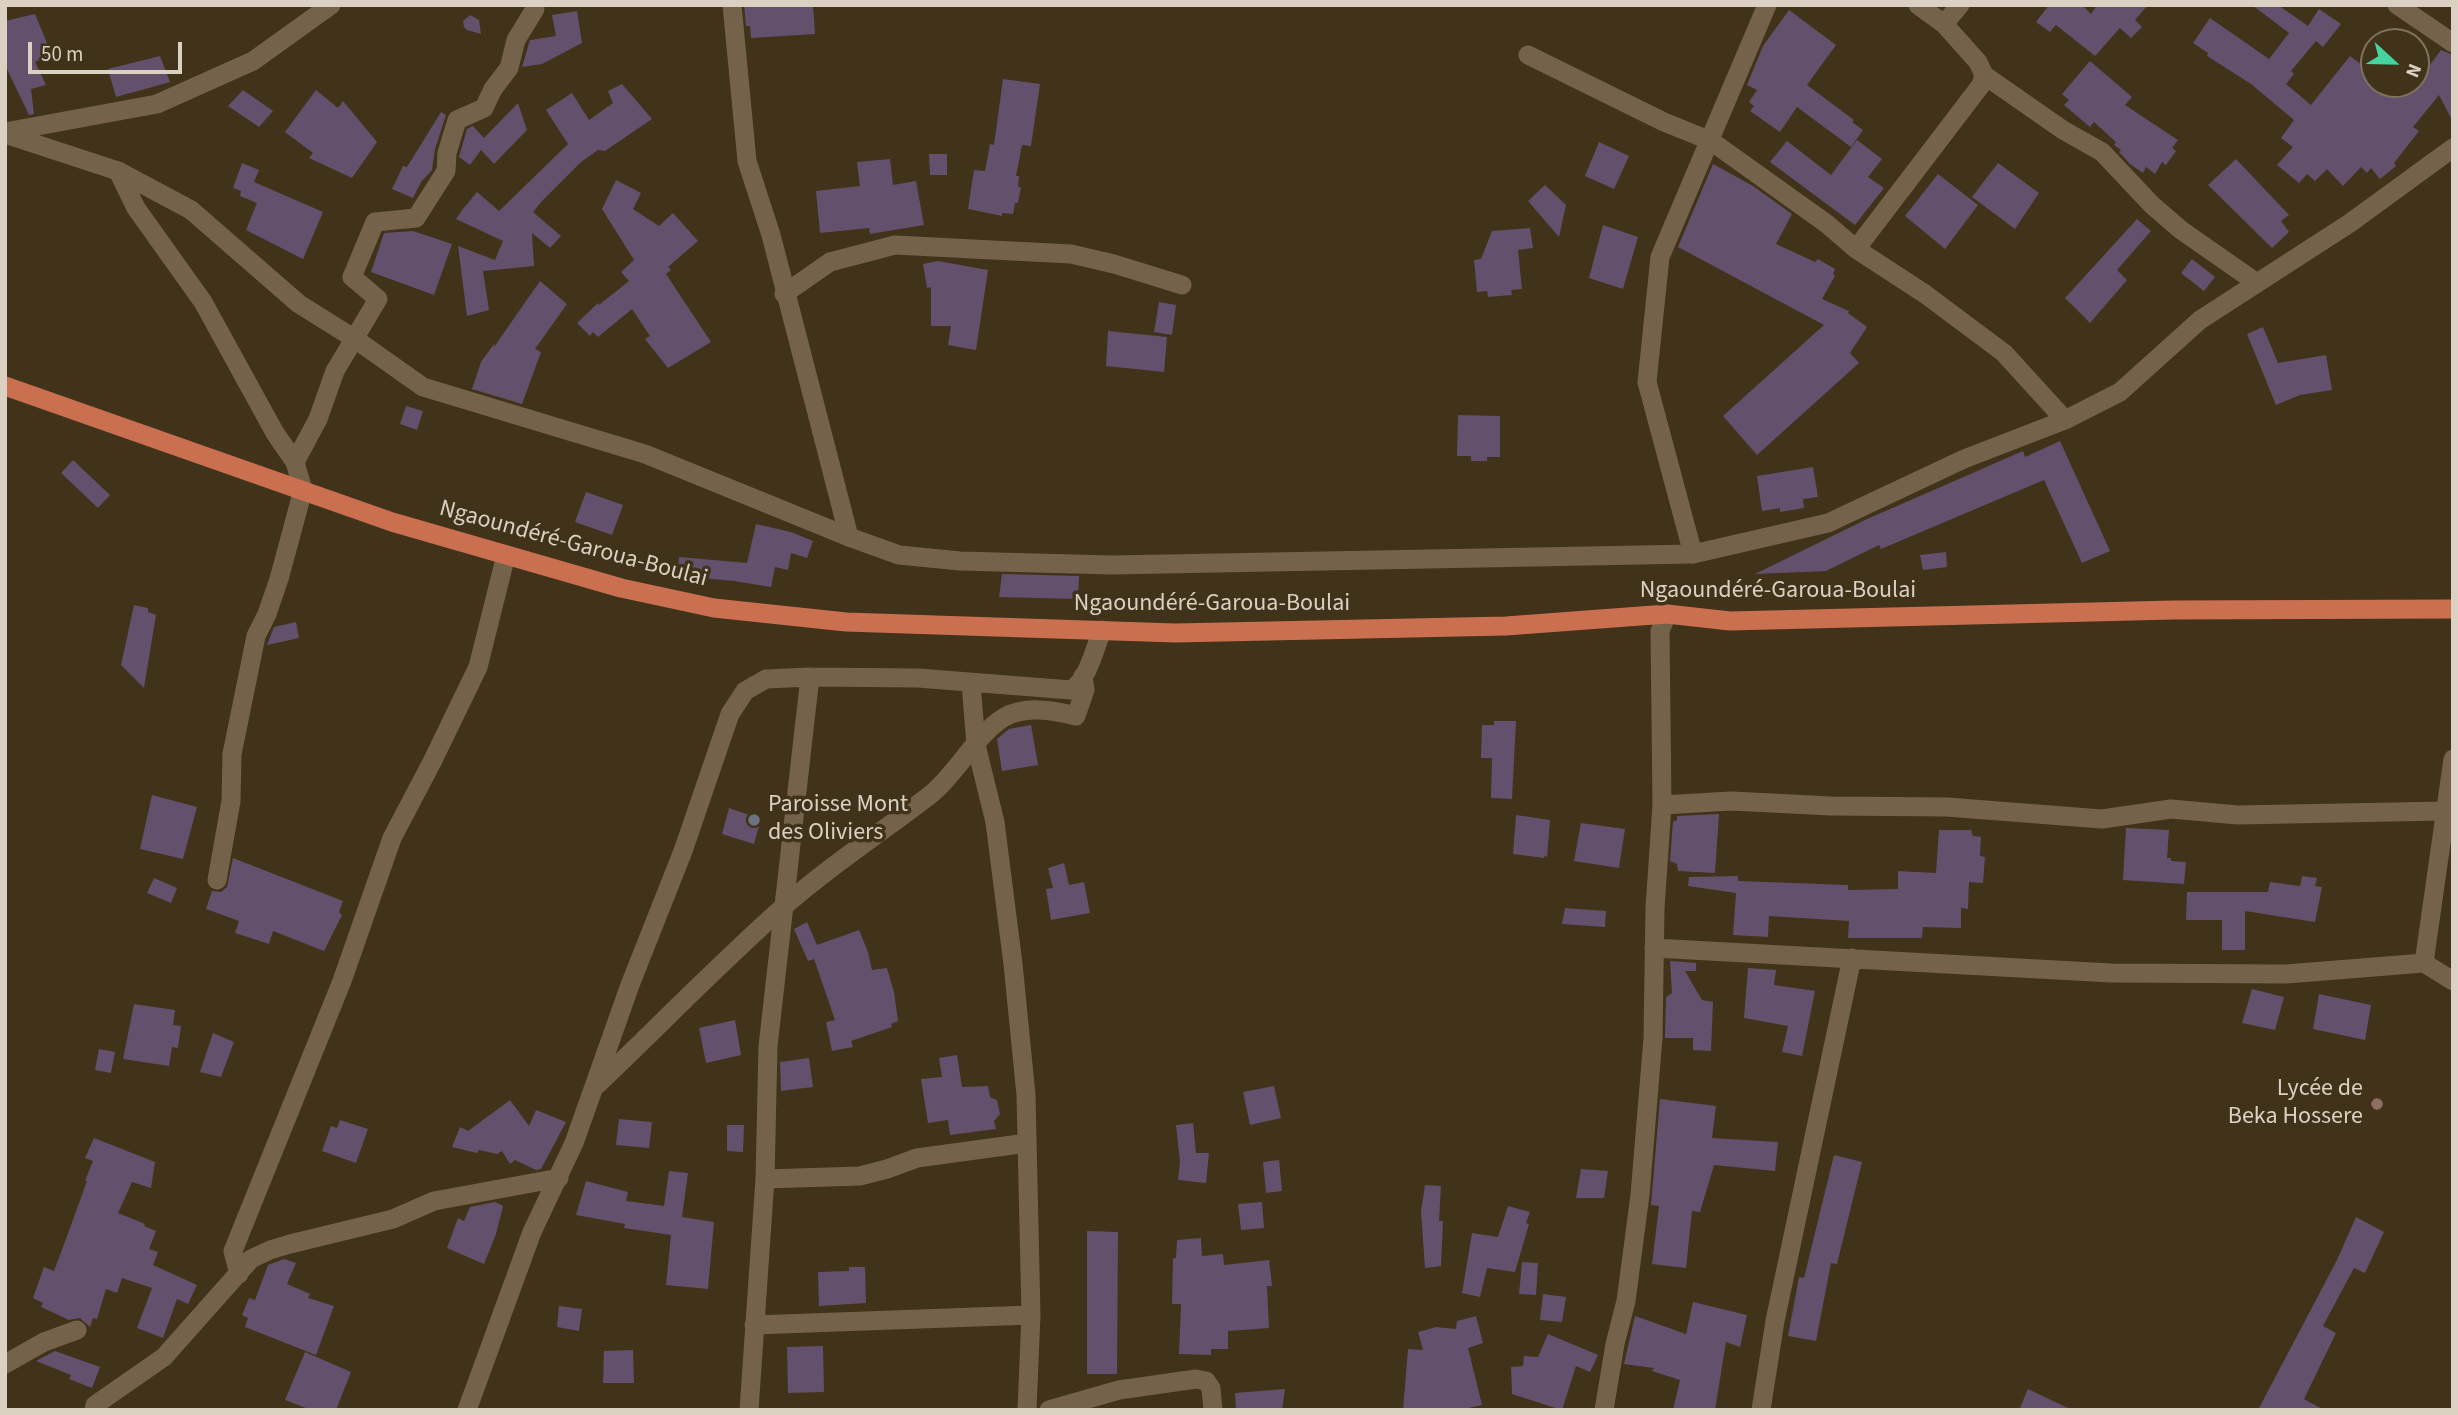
<!DOCTYPE html>
<meta charset="utf-8">
<style>
body{margin:0}
#map{position:relative;width:2458px;height:1415px;overflow:hidden;background:#41321a;font-family:"Source Sans 3",sans-serif}
canvas{display:block}
.frame{position:absolute;inset:0;border:7px solid #dbd1c3;pointer-events:none}
.north{position:absolute;left:2360px;top:28px;width:70px;height:70px;box-sizing:border-box;background:#41321a;border:2px solid #7f725e;border-radius:50%;rotate:112deg;font-size:19px;font-weight:700;line-height:28px;text-align:center;color:#dbd1c3}
.north::after{content:'';display:block;margin:auto;width:24px;height:32px;background:#43d4a0;clip-path:polygon(50% 0,100% 100%,50% 72%,0 100%)}
.scale{position:absolute;left:28px;top:42px;width:154px;height:32px;box-sizing:border-box;border:4px solid #dbd1c3;border-top:0;padding-left:9px;font-size:21px;line-height:24px;white-space:nowrap;color:#dbd1c3;-webkit-text-stroke:5px #41321a;paint-order:stroke}
</style>
<div id="map">
<canvas width="2458" height="1415"></canvas>
<div class="frame"></div>
<div class="north">N</div>
<div class="scale">50 m</div>
</div>
<script>
const context = document.querySelector('canvas').getContext('2d');
context.lineJoin = 'round';
function fillPath(path, color) { context.fillStyle = color; context.fill(path, 'evenodd'); }
function stroke(path, color, width, dash) { context.strokeStyle = color; context.lineWidth = width; context.lineCap = dash ? 'butt' : 'round'; context.setLineDash(dash || []); context.stroke(path); }
function label(font, color, halo, rows, align = 'center') {
  context.font = font + ' "Source Sans 3",sans-serif'; context.lineWidth = 7; context.setLineDash([]); context.textBaseline = 'middle'; context.strokeStyle = halo; context.fillStyle = color; for (const [text, x, y, turn = 0] of rows) {
    context.save(); context.translate(x, y); context.rotate((+turn || 0) * Math.PI / 180); context.textAlign = isNaN(turn) ? turn : align; if (halo) context.strokeText(text, 0, 0); context.fillText(text, 0, 0); context.restore();
  }
}
fillPath(new Path2D(`
 M744,5h69l2,29 -64,4 -1,-12h-4z
 M2049,5h33l9,9 6,-9h51l-13,15 7,7 -11,11 -11,-10 -25,28 -39,-31 -6,7 -14,-10z
 M2252,5h26l30,21 11,-17 22,15 -18,23 -7,-6 -25,30 3,3 -8,10 25,21 39,-49 24,18v10h42l25,-34 12,5v67l-14,-27 -26,32 6,4 -25,32 2,3 -16,13 -9,-11 -4,5 -6,-6 -18,19 -16,-17 -12,12 -8,-7 -8,9 -22,-18 16,-18 -12,-9 13,-18 -43,-36 -44,-28 1,-3 -15,-10 17,-25 59,41 20,-26z
 M1789,10l47,35 -29,40 47,35 -2,2 11,8 -12,17 -54,-40 -17,25 -30,-21 4,-5 -5,-4 8,-12 -10,-5 16,-39z
 M577,11l5,32 -40,21 -20,3 8,-27 26,-4 -4,-21z
 M35,14l17,41 -17,7 11,23 -15,4 3,25 -5,1 -24,-50v-44z
 M470,15l9,5 2,14 -14,-4 -3,-3 -1,-6z
 M160,56l10,26 -54,15 -8,-28z
 M2090,61l42,36 -7,8 53,35 -6,8 4,3 -10,14 -4,-3 -7,12 -9,-7 -3,6 -13,-9 -11,-12 2,-2 -7,-5 2,-3 -22,-20 -4,5 -26,-22 5,-5 -7,-6z
 M1003,79l37,5 -9,62 -9,-1 -6,31h3l-1,11h3l-3,16h-3l-2,11 -11,-1v3l-34,-7 6,-39 11,1 5,-27 4,1z
 M622,84l30,35 -47,32 -7,-1 -17,12 -39,39 -9,11 28,24 -11,12 -18,-15 2,33 -51,5 6,39 -22,6 -9,-70 37,14 8,-19 -47,-22 6,-9 15,-18 22,19 69,-67 -22,-34 26,-17 17,27 24,-17 -5,-12z
 M243,90l30,21 -14,16 -31,-21z
 M316,90l22,18 5,-7 34,41 -25,36 -43,-20 4,-5 -28,-21z
 M518,103l9,27 -33,34 -13,-14 -11,15 -11,-8 8,-28 6,-3 11,12z
 M441,112l5,3 -11,34 -3,21 -11,12 -8,16 -21,-9 11,-23 4,1z
 M1857,140l25,19 -14,18 16,11 -29,37 -85,-63 17,-21 44,34z
 M1599,142l30,14 -15,33 -29,-13z
 M929,154h18v21h-17z
 M890,159l3,26 23,-4 8,44 -54,9 -1,-6 -49,5 -4,-42 44,-5 -3,-24z
 M2236,159l53,56 -8,6 8,11 -17,16 -64,-63z
 M242,163l17,7 -5,12 69,30 -20,47 -57,-29 11,-27 -17,-7 1,-5 -8,-3z
 M1998,163l41,30 -24,36 -43,-32z
 M1713,164l40,22 39,28 -16,30 39,18 3,-3 17,10 -2,5 2,2 -13,23 27,12 -1,2 19,14 -17,26 9,10 -102,92 -34,-39 101,-91 -146,-78z
 M1938,174l40,31 -33,44 -40,-33z
 M616,180l25,13 -8,16 26,17 14,-13 25,28 -30,26 3,3 -5,4 45,68 -43,26 -23,-29 5,-3 -18,-27 -34,28 -5,-5 -3,4 -13,-13 21,-20 1,2 30,-24 -8,-9 13,-12 -32,-51z
 M1545,185l21,20 -7,32 -31,-36z
 M2137,219l14,12 -34,39 10,10 -37,43 -25,-25z
 M1603,225l35,12 -15,52 -34,-11z
 M1530,228l3,20 -15,2 4,39 -11,1 1,5 -24,2 -1,-6 -10,1 -3,-32 7,-1 11,-28z
 M413,231l39,13 -18,51 -63,-23 13,-39z
 M2192,259l23,18 -11,14 -23,-18z
 M938,261l50,9 -12,80 -28,-5 3,-19h-20v-39l-4,1 -4,-24z
 M540,281l27,23 -32,45 6,3 -19,52 -50,-15 9,-27 13,-18v3z
 M1159,302l17,3 -4,30 -18,-3z
 M2263,327l15,36 48,-8 6,35 -32,5 -24,10 -29,-71z
 M1108,331l59,6 -3,35 -58,-6z
 M406,406l17,5 -6,19 -17,-6z
 M1458,415l42,1v41h-13v4h-16v-5h-14z
 M2060,441l50,110 -28,12 -38,-83 -163,69 -2,-4 -53,26 -71,3 110,-54 158,-69 2,6z
 M73,460l37,35 -12,13 -37,-35z
 M1813,467l5,30 -15,2 1,9 -24,4v-4l-18,3 -5,-35z
 M586,492l37,13 -11,30 -37,-13z
 M756,524l35,8 22,9 -6,17 -16,-5 -3,17 -13,-3 -4,20 -37,-6 -57,-5 2,-19 68,6z
 M1946,552l1,15 -24,3 -3,-15z
 M1002,574l77,2 -1,23 -79,-2z
 M134,605l14,3v4l8,3 -12,73 -23,-23z
 M296,622l3,16 -32,7 7,-18z
 M1494,721h22l-4,78 -21,-1 1,-40h-11l1,-33h12z
 M1031,725l7,40 -36,6 -5,-32 12,-10z
 M152,795l45,12 -14,52 -43,-10z
 M729,808l32,11 -7,25 -32,-10z
 M1719,814l-4,59 -37,-2 -1,-7 -7,-3 3,-39 4,-2v-4z
 M1516,815l34,5 -3,37 -3,-1v2l-31,-4z
 M1581,823l44,6 -6,39 -45,-7z
 M2126,828l43,2 -2,28h4v3l15,1 -2,22 -61,-4z
 M1939,830h32l2,6 8,1 -1,19 5,1 -2,26 -14,-1 -1,27 -7,-1v20l-38,-1 -1,11h-74l1,-17 -80,-5 -1,21 -35,-2 3,-42 -48,-7 1,-9 49,-1v5l110,4v5l50,-1v-18l38,2z
 M233,858l110,43 -4,11 3,3 -18,36 -51,-20 -4,13 -34,-11 4,-12 -33,-12 6,-18 9,1 6,-5z
 M1064,863l5,22 15,-3 6,31 -39,7 -5,-31 7,-1 -5,-20z
 M2302,876l15,2 -2,8 7,1 -7,35 -70,-11v39h-23v-30h-36l1,-28h81l2,-10 30,4z
 M154,878l23,10 -6,15 -24,-10z
 M1565,908l41,3 -1,16 -43,-3z
 M807,922l10,23 42,-15 9,22 4,18 15,-2 7,24 4,29 -7,3 1,3 -41,14 2,6 -21,4 -6,-29 9,-2 -21,-61 -6,2 -14,-32z
 M1670,961l26,2v8h-11l17,29 11,2 -2,49 -18,-1v-12h-28l1,-41 6,-4z
 M1748,968l28,2 -2,15 41,6 -13,65 -20,-4 6,-26 -44,-8z
 M2252,989l32,8 -9,33 -33,-7z
 M2319,994l52,11 -6,35 -52,-11z
 M134,1004l41,6 -2,15 8,1 -3,22 -6,-1 -3,19 -46,-7z
 M735,1020l6,35 -35,8 -7,-35z
 M213,1033l21,9 -13,35 -21,-5z
 M99,1049l16,3 -4,21 -16,-3z
 M957,1055l5,32 26,-1 2,11 7,3 3,14 -6,7 2,8 -46,6 -2,-15 -20,3 -7,-44 21,-2 -3,-19z
 M809,1058l4,29 -32,4 -1,-29z
 M1274,1086l7,32 -31,7 -7,-33z
 M1660,1099l56,7 -4,32 66,4 -3,29 -61,-6 -14,47 -8,-1 -6,57 -34,-4 7,-58 -8,-1z
 M510,1100l19,26 7,-16 30,12 -25,47 -5,1 -21,-10 -5,4 -8,-13 -5,3 -18,-4 -2,3 -25,-6 8,-20 8,4z
 M619,1119l33,3 -3,26 -33,-3z
 M340,1120l28,9 -12,34 -34,-12 9,-25 6,2z
 M1193,1123l3,30h13l-3,30 -28,-3 2,-18 -4,-37z
 M727,1125h17l-1,27 -16,-1z
 M94,1138l61,24 -4,26 -19,-6 -14,31 27,11 -1,2 12,5 -7,18 9,3 -5,13 44,20 -9,19 -11,-5 -14,39 -26,-10 15,-40 -30,-10 -5,15 -11,-4 -9,30 -4,-1 -3,9 -10,-9 -11,2 -28,-13 2,-4 -10,-5 11,-31 10,4 12,-32 21,-58h-2l8,-20 -8,-3z
 M1834,1155l28,7 -25,102 -6,-1 -15,78 -28,-5 11,-59 5,1z
 M1279,1160l3,31 -16,2 -3,-31z
 M1581,1169l27,2 -4,27h-28z
 M669,1171l19,2 -6,44 32,5 -6,67 -42,-4 5,-50 -47,-7 1,-4 -49,-9 10,-34 42,11 -2,9 38,5z
 M1425,1185l16,1 -2,35h4l-2,45 -16,2 -4,-57z
 M495,1202l8,4 -7,28 -12,30 -37,-16 11,-30 6,3 6,-14z
 M1262,1202l2,26 -23,2 -3,-26z
 M1508,1206l22,6 -4,11 3,1 -14,48 -28,-4 -7,29 -18,-4 10,-60 26,4z
 M2356,1217l28,15 -19,41 -11,-5 -31,58 13,7 -32,66 20,11h-66l79,-150z
 M1087,1231l31,1 -1,142h-30z
 M1201,1238l1,18 21,-2 1,11 45,-5 3,26h-5l2,42 -41,3v18h-17v6l-32,-1 2,-50h-9l1,-46h3l1,-18z
 M284,1259l12,4 -9,21 23,10 -2,4 26,8 -18,49 -71,-28 3,-9 -6,-3 7,-17 6,2 13,-35z
 M1522,1262l16,1 -2,32 -17,-1z
 M849,1267h16l1,36 -47,3 -1,-34 31,-1z
 M1543,1294l23,3 -4,25 -22,-2z
 M1693,1302l54,13 -7,32 -14,-5 -11,68h-42l7,-30 -28,-9 2,-3 -30,-4 11,-48 51,18z
 M559,1306l23,3 -3,22 -22,-4z
 M1476,1316l7,27 -15,5 14,57 -23,5h-56l5,-61 15,1 -5,-18 18,-5 20,2 1,-8z
 M1548,1334l50,21 -8,17 -14,-6 -14,44 -50,-16 -1,-27 12,-1 1,-10 14,1z
 M823,1346l1,46 -36,1 -1,-46z
 M633,1350l1,33h-31l1,-32z
 M55,1351l45,16 -8,21 -23,-9 2,-4 -35,-14z
 M305,1352l46,20 -15,38h-25l-26,-10z
 M1285,1389l-3,21h-46l-1,-17z
 M2028,1389l44,21h-53z`), '#63506c');
stroke(new Path2D(`
 M732,5l15,156 24,74 78,302
 M1918,5l26,19
 M2397,5l56,38
 M1528,55l136,67 47,19 116,83 29,25 69,45 79,59 61,67
 M1984,75l79,55 39,22 50,53 29,25 76,53
 M5,132l152,-28 96,-43 78,-56
 M118,171l18,37 67,94 72,131 20,29
 M1856,249l125,-164 3,-10 -6,-13 -34,-38 16,-19
 M784,294l46,-32 65,-17 176,9 43,10 68,21
 M1693,554l-46,-172 13,-125 107,-252
 M971,683l5,62 19,77 18,142 13,131 5,220 -4,95
 M1662,805l69,-4 100,5 116,1 155,12 69,-10 67,6 207,-4
 M217,880l14,-79 1,-47 24,-118 11,-22 12,-35 24,-89 -8,-28 23,-43 17,-48 43,-72 -26,-22 23,-55 41,-4 30,-47 1,-18 10,-33 27,-12 9,-19 16,-21 7,-28 19,-31
 M1654,948l457,25 175,1 138,-11 29,18
 M2424,963l29,-204
 M598,1084c61,-58 121,-120 184,-176 47,-42 99,-75 148,-113 25,-19 46,-60 73,-77 21,-13 50,-8 73,-2l9,-26 -2,-14
 M765,1179l95,-3 27,-7 30,-11 110,-15
 M239,1274l-6,-23 109,-270 50,-143 40,-76 46,-95 28,-112
 M754,1325l277,-10
 M5,1364l39,-22 33,-12
 M94,1410l1,-5 69,-48 87,-98 19,-9 20,-6 103,-25 41,-18 125,-23
 M467,1410l65,-178 42,-89 56,-158 53,-134 47,-137 15,-23 21,-12 44,-2 108,1 153,12c17,-10 24,-42 31,-60
 M749,1410l16,-231 3,-133 42,-369
 M1049,1410l70,-20 77,-11 10,2 5,7 2,22
 M1604,1410l11,-66 11,-43 14,-106 13,-157 2,-130 7,-103 -2,-174 7,-17
 M1761,1410l14,-89 77,-363`), '#74634a', 19);
stroke(new Path2D(`
 M5,134l113,37 73,39 108,94 56,35 68,48 222,67 204,83 50,18 61,6 152,4 581,-11 135,-31 136,-64 101,-39 55,-28 80,-72 150,-97 103,-75`), '#74634a', 19);
stroke(new Path2D(`
 M5,386l387,136 229,66 93,20 132,14 329,11 331,-7 161,-12 63,7 443,-11 280,-1`), '#ca6f50', 19);
for (const [x, y, r, color] of [
 [754,820,7,"#6b7280"],
 [2377,1104,7,"#8d6e63"]
]) { const dot = new Path2D(); dot.arc(x, y, r, 0, 2 * Math.PI); context.fillStyle = color; context.fill(dot); stroke(dot, '#41321a', 2.5); }
label('24px', '#dbd1c3', '#41321a', [
 ["Ngaoundéré-Garoua-Boulai",573,545,15],
 ["Ngaoundéré-Garoua-Boulai",1778,592],
 ["Ngaoundéré-Garoua-Boulai",1212,605]
]);
label('24px', '#dbd1c3', '#41321a', [
 ["Paroisse Mont",768,806],
 ["des Oliviers",768,834],
 ["Lycée de",2363,1090,"right"],
 ["Beka Hossere",2363,1118,"right"]
], 'left');
</script>
